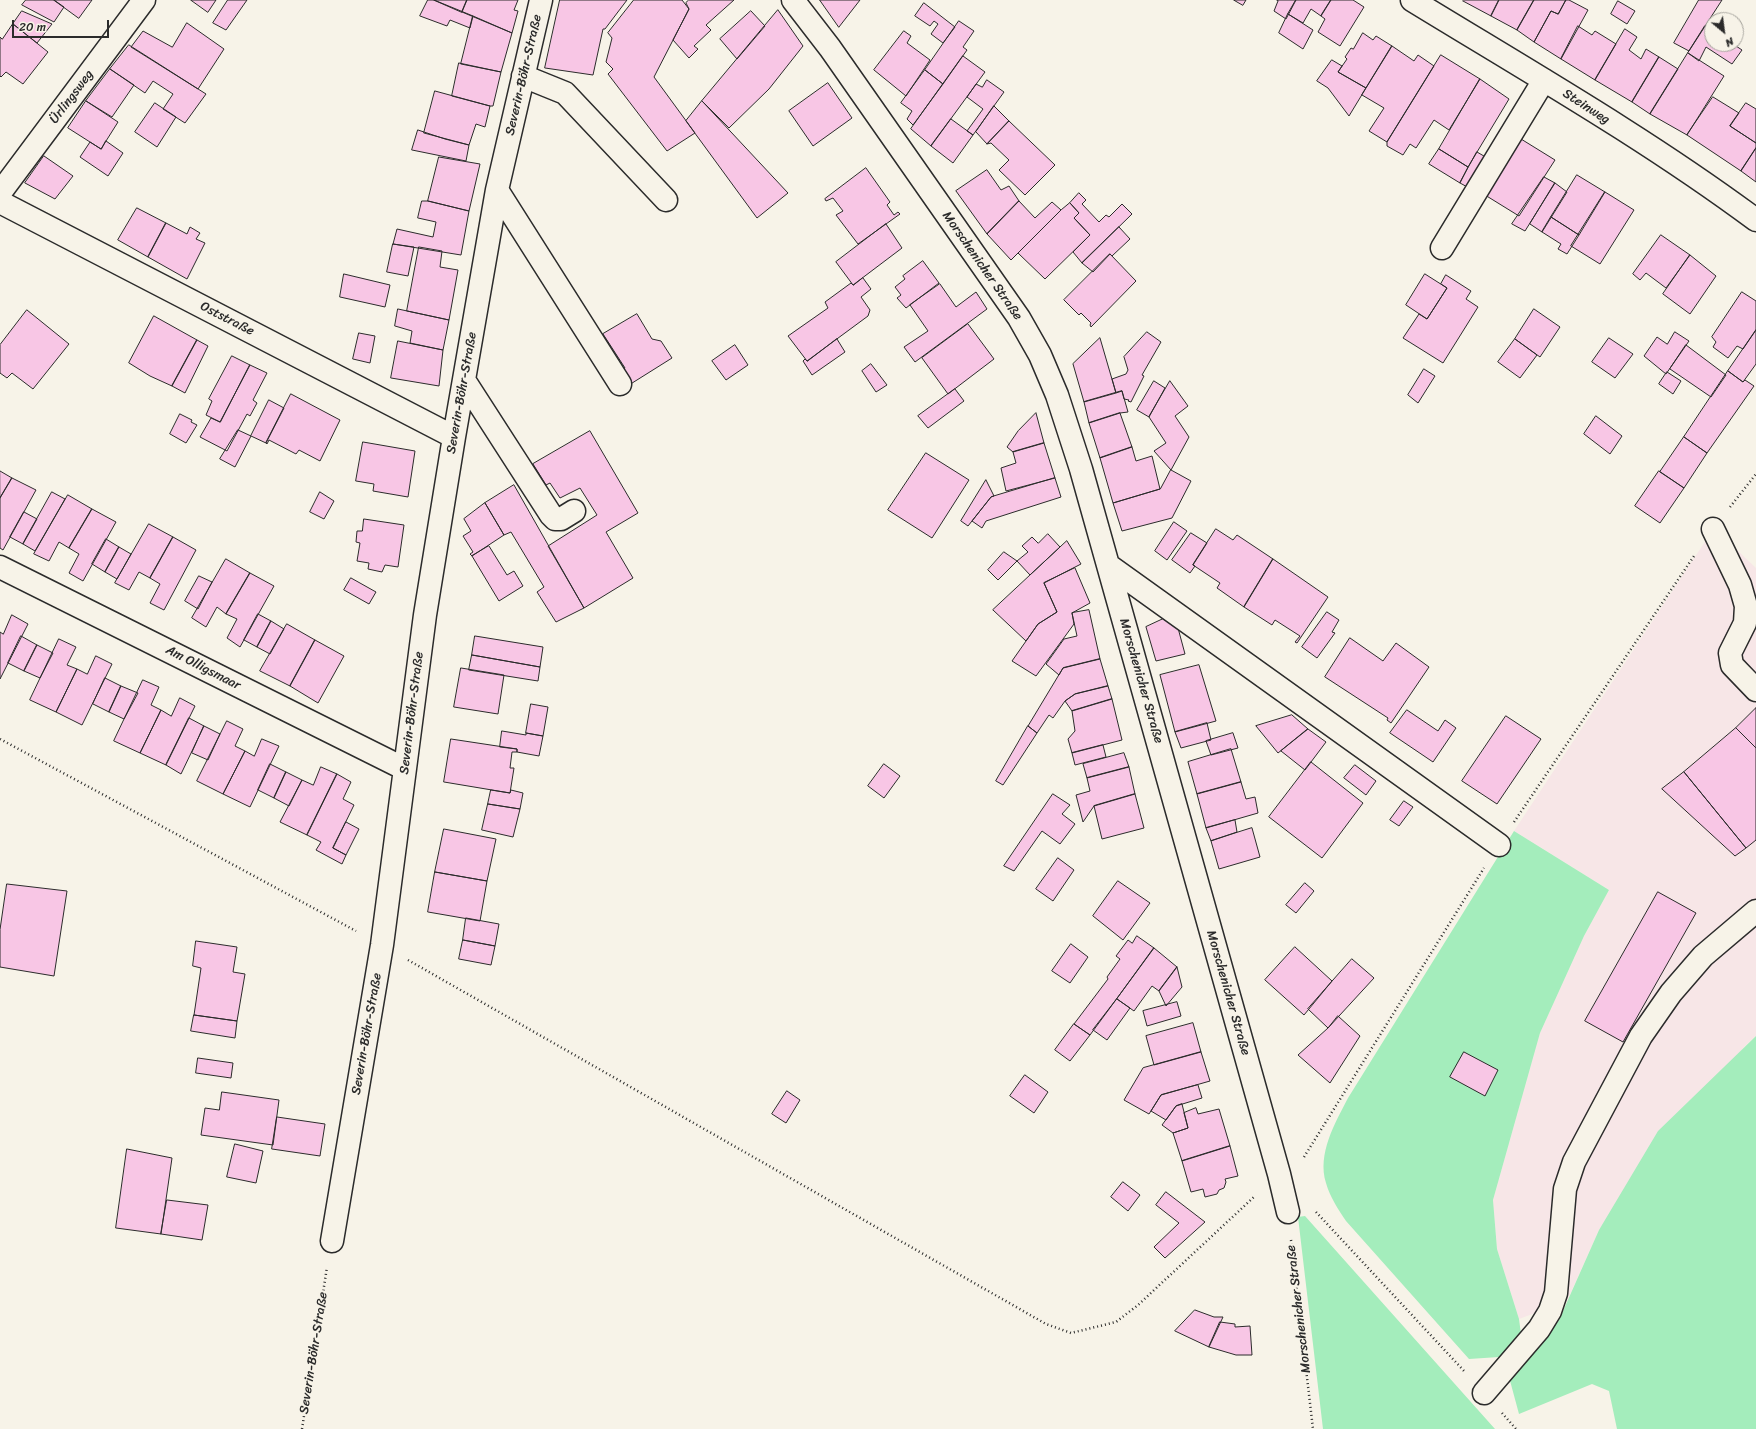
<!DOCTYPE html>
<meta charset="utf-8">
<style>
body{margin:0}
#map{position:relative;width:1756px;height:1429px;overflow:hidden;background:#f7f3e8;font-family:Sriracha,sans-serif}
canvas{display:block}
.north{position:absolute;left:1704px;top:12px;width:40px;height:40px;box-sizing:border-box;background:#f7f3e8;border:1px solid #a5a39c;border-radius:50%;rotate:151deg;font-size:11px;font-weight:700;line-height:16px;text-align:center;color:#2b2b2b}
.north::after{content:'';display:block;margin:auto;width:14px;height:18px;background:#2b2b2b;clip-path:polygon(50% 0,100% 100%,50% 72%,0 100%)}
.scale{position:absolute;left:12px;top:20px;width:97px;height:18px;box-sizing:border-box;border:2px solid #2b2b2b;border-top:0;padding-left:5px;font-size:12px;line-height:14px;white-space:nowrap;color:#2b2b2b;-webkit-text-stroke:3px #f7f3e8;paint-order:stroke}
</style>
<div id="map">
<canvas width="1756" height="1429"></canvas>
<div class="north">N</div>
<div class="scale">20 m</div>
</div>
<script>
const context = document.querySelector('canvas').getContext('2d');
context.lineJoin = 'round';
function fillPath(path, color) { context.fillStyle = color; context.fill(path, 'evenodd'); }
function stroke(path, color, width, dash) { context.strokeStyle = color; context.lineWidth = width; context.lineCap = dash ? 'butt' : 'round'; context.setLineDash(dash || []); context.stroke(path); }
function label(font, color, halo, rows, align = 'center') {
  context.font = font + ' Sriracha,sans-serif'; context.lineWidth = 4; context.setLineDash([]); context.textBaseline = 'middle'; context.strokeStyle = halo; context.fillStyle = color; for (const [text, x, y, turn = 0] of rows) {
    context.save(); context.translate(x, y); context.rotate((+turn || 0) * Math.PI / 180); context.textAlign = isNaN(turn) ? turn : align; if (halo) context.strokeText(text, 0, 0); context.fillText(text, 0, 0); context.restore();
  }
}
fillPath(new Path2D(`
 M1714,528l42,40v468l-11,10 -146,184 -32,71 -48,18 -22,-70 -4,-49 47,-167 44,-97 25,-46 -95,-59z`), '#f7e6e7');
fillPath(new Path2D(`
 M1514,831l95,59 -25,46 -44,97 -47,167 4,49 22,70 2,15 -22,23 -30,2 -123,-138c-8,-12 -16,-24 -20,-38 -9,-29 9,-60 22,-85z
 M1756,1036v393h-139l-8,-38 -17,-7 -73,30 -10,-37 30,-30 20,-27 40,-90 59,-99z
 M1305,1216l190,213h-172l-25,-212z`), '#a4edbc');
const building = new Path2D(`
 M26,0h28l10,7 -10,15 -32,-17z
 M54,0h38l-13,18z
 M191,0h25l-8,12z
 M228,0h19l-21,30 -13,-7z
 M428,0h6l39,16 -3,12 -20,-8 -3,6 -27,-10z
 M434,0h33l-5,12z
 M467,0h51l-4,10 4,1 -6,22 -50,-21z
 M560,0h67l-22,29h-2l-10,46 -48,-7z
 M634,0h48l7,9 -35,68 41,56 -28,18 -59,-77 5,-5 -7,-7 6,-24 -4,-5z
 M689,0h45l-28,25 5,5 -17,16 4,3 -9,9 -16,-18 16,-31 -3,-6z
 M820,0h40l-21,27z
 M1234,0h12l-3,5z
 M1277,0h19l-10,19 -12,-8 4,-10z
 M1296,0h35l-10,16 -10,-7 -8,14 -15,-9z
 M1331,0h22l11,7 -24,39 -22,-14 7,-13 -4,-3z
 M1464,0h35l-8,16 -28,-15z
 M1499,0h35l-17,30 -26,-14z
 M1534,0h32l-8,14 -7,-3 -17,31 -17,-12z
 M1566,0h3l19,10 -27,49 -27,-17 17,-31 7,3z
 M1699,0h23l-33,51 -15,-8z
 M1618,1l17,10 -8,13 -16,-10z
 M924,3l31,24 -12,16 -12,-9 7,-10 -4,-3 -4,5 -15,-10z
 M778,10l25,36 -34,43 -40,39 -27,-27z
 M22,11l30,13 -15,19 -24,-19z
 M751,11l14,15 -28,33 -17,-20z
 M1288,14l25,16 -10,19 -24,-16z
 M473,16l39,17 -11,39 -40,-8z
 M959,21l15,10 -11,16 4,3 -24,34 -18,-14z
 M187,23l37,26 -26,40 -67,-42 12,-16 29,16z
 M13,24l35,28 -25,32 -17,-12 -5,5 -1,-1v-39l2,2z
 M1578,26l14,9 3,-4 21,13 -21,36 -34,-21z
 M1705,26l7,4v14h21l9,6 -10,14 -26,-17 -7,14 -11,-8z
 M1625,29l12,8 -8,13 12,9 5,-10 13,8 -27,45 -37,-22z
 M904,31l7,5 -4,7 23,17 -24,36 -32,-26z
 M1363,33l10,7 3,-4 16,10 -26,42 -28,-16 9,-13 -2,-2 6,-9 2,1z
 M129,45l77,49 -21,29 -22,-14 10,-15 -20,-13 -8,12 -35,-24z
 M1392,46l22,15 4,-6 16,11 -47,76 -18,-11 15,-23 -22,-13z
 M1688,53l36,23 -37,59 -37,-21z
 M1441,55l39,24 -31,51 -15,-10 -18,28 -6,-4 -7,11 -16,-9v-4z
 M963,56l22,16 -54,74 -20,-17z
 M1659,57l19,12 -28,45 -18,-12z
 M1332,60l10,6 -4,6 28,16 -17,28 -21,-28 -11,-7z
 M459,63l42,9 -8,34h-3l-38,-10z
 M110,69l24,16 -22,32 -26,-16z
 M925,70l18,14 -30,41 -6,-6 5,-8 -11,-8z
 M1480,79l29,20 -41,68 -29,-18z
 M987,80l17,12 -31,43 -6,-4 16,-22 -16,-12 9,-13 6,3z
 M828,83l24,35 -39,28 -24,-35z
 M435,91l55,15 -5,21 -9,-3 -7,21 -45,-12z
 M1713,97l26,16 -9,13 26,17v5l-15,23 -54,-36z
 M86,101l32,21 -17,27 -33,-21z
 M702,101l86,92 -31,25 -71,-97z
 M155,103l21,14 -19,30 -22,-15z
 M1746,103l10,6v34l-26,-17z
 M994,106l15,15 -22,23 -11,-12z
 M951,119l22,16 -20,28 -22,-17z
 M1009,121l46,44 -30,30 -26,-25 10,-10 -18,-17 -4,1z
 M418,130l27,9 24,6 -3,16 -54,-11z
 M1521,139l34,21 -36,56 -34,-21z
 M106,141l17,12 -15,23 -28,-19 10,-15 11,7z
 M1756,148v34l-15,-11z
 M1439,149l29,18 -8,16 -31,-19z
 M1477,152l12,7 -18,30 -11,-6z
 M44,156l29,20 -18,23 -30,-16z
 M439,157l41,7 -11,47 -41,-10z
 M866,168l24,34 -3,3 7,10 4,-3 2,2 -42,30 -22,-29 7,-4 -10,-13 -7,3 -1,-2z
 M987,170l14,20 8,-4 10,15 -32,33 -31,-43z
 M1577,175l28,17 -26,43 -28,-18z
 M1544,177l11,6 -30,48 -13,-7z
 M1555,183l12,9 -25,40 -12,-8z
 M1605,192l29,18 -34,54 -29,-18z
 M1079,193l7,7 -4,4 17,18 7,-7 3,2 13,-13 10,10 -50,49 -9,-11 17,-17 -16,-17 5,-5 -9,-10z
 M422,201h6l41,10 -8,44 -68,-11 4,-15 36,8 3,-15 -18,-4z
 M1019,201l16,17 17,-16 9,8 -50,50 -24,-26z
 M1070,203l9,10 -5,5 16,17 -45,44 -27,-26 43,-43z
 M137,208l29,15 -18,34 -30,-17z
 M1551,217l28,18 -12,19 -9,-5 3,-5 -19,-12z
 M166,223l21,11 3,-7 10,6 -4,6 9,4 -18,36 -39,-22z
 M886,224l16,24 -49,37 -17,-23z
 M1119,227l11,12 -18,17 -2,-2 -17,18 -11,-9z
 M1661,235l29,20 -24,33 -20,-15 -6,7 -7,-6z
 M393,244l21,3 -6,29 -21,-4z
 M419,247l23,4 -2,16 18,3 -9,50 -42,-9z
 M1110,254l26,27 -45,46 -1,-2 1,-2 -10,-10 -2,2 -15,-15z
 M1690,255l26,21 -26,38 -27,-20z
 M923,261l16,22 -33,25 -9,-10 4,-3 -6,-8 10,-8 -2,-3z
 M344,274l46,11 -5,22 -45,-10z
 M1425,274l22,14 -20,31 -21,-14z
 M1446,275l25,16 -5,8 12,8 -35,56 -40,-25 16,-24 8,5 20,-31 -6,-4z
 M863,278l8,11 -10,8 9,13 -2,6 -61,45 -19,-25 40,-28 -3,-6 26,-19 2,2z
 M940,284l16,23 20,-15 11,17 -72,53 -11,-15 24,-16 -18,-26z
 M1742,292l14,9v29l-13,19 -6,-3 -9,12 -15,-11 3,-5 -4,-5z
 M398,309l51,11 -6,30 -33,-7 2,-12 -17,-5z
 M1534,309l26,18 -20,30 -25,-18z
 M27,310l42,34 -36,45 -21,-16 -5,5 -7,-5v-28z
 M637,314l15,25 9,2 11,17 -43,27 -9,-13 5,-4 -22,-34z
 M154,316l43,24 -25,46 -22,-10 -21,-13z
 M968,324l26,35 -46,35 -26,-36z
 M1756,330v34l-13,18 -15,-11z
 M1147,332l14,10 -19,33 2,1 -13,26 -3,-1 1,-1 -5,-1 -2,-8 -6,2 -4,-14 14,-5 2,-4 -4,-13z
 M1675,332l14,9 -23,33 -22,-18 13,-19 10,7z
 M359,333l16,3 -5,27 -17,-4z
 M1100,338l16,55 -32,9 -11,-38z
 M1609,338l24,16 -18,24 -23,-16z
 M837,339l8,13 -33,23 -9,-14 2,-2 2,2z
 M1515,339l22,16 -17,23 -22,-16z
 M197,340l11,6 -23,47 -13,-7z
 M398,341l45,9 -4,36 -48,-8z
 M735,345l13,20 -22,15 -14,-19z
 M1686,345l40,30 -15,22 -41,-28z
 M232,356l18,9 -30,57 -14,-7 6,-14 -3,-2z
 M871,364l16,21 -11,7 -14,-21z
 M250,365l17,8 -14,27 4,3 -7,13 -3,-2 -20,37 -27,-14 11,-19 9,4z
 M1424,369l11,7 -17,27 -10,-8z
 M1728,371l15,11 2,-2 9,6 -47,67 -23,-16z
 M1667,372l14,9 -8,13 -14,-10z
 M1154,381l11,7 -16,29 -12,-7z
 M1170,381l18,25 -13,10 14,21 -18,33 -17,-19 12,-8 -17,-26z
 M955,389l9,12 -36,27 -10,-12z
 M1122,391l6,21 -8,1 -31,10 -5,-21z
 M291,394l49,26 -20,41 -21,-11 -3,4 -27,-14 -2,4 -1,-1z
 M269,400l15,8 -18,35 -15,-7z
 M1036,413l8,30 -31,9 -6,-5 11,-16z
 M1120,413l12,34 -32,11 -11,-35z
 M180,414l12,6 -1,2 6,3 -11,18 -16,-9z
 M1596,416l26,20 -12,18 -26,-20z
 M238,430l13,6 -16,31 -15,-8z
 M590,431l48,82 -32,19 27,46 -49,30 -36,-62 49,-31 -17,-27 -20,10 -10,-15 -4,2 -13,-21z
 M1684,437l23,16 -23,35 -24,-16z
 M363,442l52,9 -7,46 -35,-6 1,-7 -18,-3z
 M1044,443l11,35 -49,13 -5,-23 15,-5 -3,-11z
 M1132,447l4,14 16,-5 8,33 -47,14 -13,-45z
 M926,453l43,27 -37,58 -44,-28z
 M1171,470l20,11 -19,37 -50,13 -9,-28 47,-14z
 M0,471l12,7 -12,20z
 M1659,471l25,17 -24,35 -25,-17z
 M12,478l24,12 -33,60 -3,-2v-50z
 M1055,478l6,19 -75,24 -4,7 -10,-7 19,-24z
 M986,480l8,16 -3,1 -23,29 -7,-5z
 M514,485l70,123 -28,14 -19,-30 7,-5 -33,-55 -7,3 -19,-32z
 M52,492l13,7 -30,52 -12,-7z
 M320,492l14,9 -10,18 -14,-7z
 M68,495l24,14 -23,39 -10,-6 -10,19 -15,-7z
 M485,503l19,32 -32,21 -2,-2 3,-2 -10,-16 8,-5 -7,-12z
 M92,509l24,13 -33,59 -14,-8 10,-19 -10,-6z
 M24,512l13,7 -14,25 -13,-7z
 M364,519l40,6 -6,42 -13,-2 -3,7 -14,-3 1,-6 -12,-2 3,-18 -4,-1 1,-11h5z
 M1174,522l13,9 -20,29 -12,-9z
 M149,524l24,13 -23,41 -11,-6 -10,18 -14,-7z
 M1216,529l17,11 4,-5 36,24 -29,48 -27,-19 3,-5 -27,-18z
 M1191,533l16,10 -14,22 2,1 -5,7 -18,-13z
 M1048,534l12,13 -30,28 -13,-14 11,-9 -6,-6 10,-9 6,6z
 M173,537l23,13 -32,60 -14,-7 10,-19 -10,-6z
 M106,539l13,8 -14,25 -13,-8z
 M1067,541l14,23 -37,19 13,29 -19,12 -12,17 -33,-31z
 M489,546l18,29 7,-4 9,15 -24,15 -27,-45z
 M119,547l12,7 -14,25 -12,-7z
 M1004,552l13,9 -19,19 -10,-10z
 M226,559l24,14 -24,41 -9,-7 -11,20 -14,-9z
 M1273,559l55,38 -31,46 -2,-1 5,-6 -25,-16 -3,5 -28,-18z
 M1075,568l15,35 -18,10 2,11 -38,52 -24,-15 26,-37 19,-12 -13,-29z
 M250,573l24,13 -34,61 -13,-9 10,-19 -11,-5z
 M199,576l13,6 -14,27 -13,-8z
 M351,578l25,14 -7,12 -25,-14z
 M1089,610l11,49 -37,9 -4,7 -13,-11 18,-25 13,-3 -5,-23z
 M1327,612l12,8 -7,12 3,1 -18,25 -15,-11z
 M258,614l13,7 -14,26 -13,-7z
 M12,615l16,9 -28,55v-47l3,2z
 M1163,619l15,9 7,26 -29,7 -10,-34z
 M271,621l13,8 -14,25 -13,-7z
 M287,624l28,16 -25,46 -30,-15z
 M21,636l16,9 -13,26 -16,-8z
 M475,636l68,11 -3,20 -68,-12z
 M1350,638l33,23 13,-18 33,24 -38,56 -4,-3 1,-2 -63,-41z
 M59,639l17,8 -9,18 10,4 -21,43 -26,-12z
 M315,640l29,16 -26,47 -28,-17z
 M37,645l16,8 -13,25 -16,-7z
 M472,655l68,12 -2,14 -69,-11z
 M96,656l16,8 -30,61 -26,-13 21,-43 10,5z
 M1100,659l8,27 -33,8 -10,7 -12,17 -4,-3 -12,18 -9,-7 35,-58z
 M1199,665l17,56 -41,11 -15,-57z
 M461,668l43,7 -6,39 -44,-7z
 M105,678l16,8 -12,26 -16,-8z
 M143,680l16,7 -8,18 10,5 -21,43 -26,-12z
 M121,686l17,7 -14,26 -15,-7z
 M1108,686l4,13 -40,12 -7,-10 10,-7z
 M180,698l15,8 -29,59 -26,-12 21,-43 10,6z
 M1112,699l10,41 -50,13 -4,-14 7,-8 -3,-20z
 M531,704l17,3 -5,29 -17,-3z
 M1756,708v40l-20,-20z
 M1407,710l31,21 7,-11 11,8 -23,34 -43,-29z
 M1292,715l16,14 -30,24 -22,-27z
 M1506,716l35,23 -44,65 -35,-23z
 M189,718l15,8 -23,48 -15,-9z
 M227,721l16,8 -8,17 10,5 -22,43 -26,-13z
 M1207,723l4,17 -30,8 -6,-16z
 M204,726l16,8 -12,26 -16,-7z
 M1028,726l9,7 -34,52 -7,-4z
 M1736,728l20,20v92l-10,8 -62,-76z
 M1308,729l18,13 -21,28 -24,-19z
 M502,731l24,4v-2l17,3 -4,20 -22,-4v-3l-17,-2z
 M1233,733l5,15 -27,7 -5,-14z
 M262,739l17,7 -29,61 -27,-13 22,-43 9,5z
 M451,739l66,10v3h-5l-2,16h4l-4,25 -66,-11z
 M1103,745l3,12 -31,8 -3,-12z
 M1231,749l10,33 -44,12 -9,-32z
 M1124,753l5,14 -42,11 -4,-14z
 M1311,762l52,41 -41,55 -53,-41z
 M270,764l16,8 -12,26 -16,-8z
 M884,764l16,12 -16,22 -16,-12z
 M1355,765l21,16 -10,14 -22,-17z
 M321,767l16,7 -30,61 -27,-13 22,-42 11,5z
 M1129,767l6,27 -41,12 -11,16 -7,-27 14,-4 -3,-13z
 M286,772l16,8 -13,26 -15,-8z
 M1684,772l62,76 -11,8 -73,-67z
 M337,774l14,8 -8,17 11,6 -21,43 13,7 -4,9 -26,-14 5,-8 -14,-7z
 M1241,782l5,17 9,-2 3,16 -52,15 -9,-34z
 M491,790l19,3 1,-3 12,3 -3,16 -32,-5z
 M1053,794l17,11 -8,9 13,10 -15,20 -18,-13 -28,40 -10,-5z
 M1135,794l9,34 -42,11 -8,-33z
 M1404,801l9,6 -14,19 -9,-6z
 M488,804l32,5 -7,28 -31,-7z
 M1235,820l2,12 -26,9 -5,-13z
 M346,822l13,7 -13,26 -13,-7z
 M1252,828l8,29 -41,12 -8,-28z
 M444,829l52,10 -9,42 -52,-9z
 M1058,858l16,12 -21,31 -17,-12z
 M435,872l52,9 -7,40 -52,-9z
 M1118,881l32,22 -27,37 -30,-24z
 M1305,883l9,8 -18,22 -10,-8z
 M7,884l60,7 -13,85 -54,-9v-37z
 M1658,892l38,21 -73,129 -38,-21z
 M466,918l33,6 -4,22 -32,-6z
 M1137,936l17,12 -64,87 -16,-11 34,-45 -1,-2 13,-18 -4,-3 12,-16 4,3z
 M463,940l32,6 -4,19 -32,-6z
 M196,941l41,6 -4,25 12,2 -8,47 -43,-6 7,-47 -8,-2z
 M1071,944l17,13 -18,26 -18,-12z
 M1295,947l37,34 -28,34 -39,-35z
 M1154,948l23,19 -18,24 -7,-5 -18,25 -17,-12z
 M1352,959l22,19 -46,50 -20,-19z
 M1177,967l5,20 -16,19 -7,-15z
 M1117,999l13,9 -23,32 -14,-10z
 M1177,1002l4,14 -34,10 -4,-15z
 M194,1015l43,6 -2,17 -44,-7z
 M1338,1016l22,20 -30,47 -32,-28 30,-27z
 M1193,1023l8,29 -47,13 -8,-29z
 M1074,1024l16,11 -20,26 -15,-11z
 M1201,1052l9,29 -49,14 -12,19 -25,-14 19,-32z
 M1464,1052l34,18 -13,26 -35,-19z
 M198,1058l35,5 -2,15 -35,-5z
 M1025,1075l23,17 -14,21 -24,-17z
 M1198,1085l4,13 -26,8 -10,14 -15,-9 10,-16z
 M787,1091l13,9 -14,23 -14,-9z
 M222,1092l57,8 -6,45 -72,-10 4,-27 14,2z
 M1182,1104l6,24 -15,5 -11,-8 14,-19z
 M1196,1108l2,6 21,-5 11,37 -48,15 -9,-28 15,-5 -4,-15z
 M277,1117l48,7 -5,32 -48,-7z
 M235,1144l28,7 -7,32 -29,-6z
 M1230,1146l8,30 -13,3 1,3 -2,6 -5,2 -2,4 -12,3 -2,-8 -12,3 -9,-31z
 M127,1149l45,9 -11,76 -45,-6z
 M1123,1182l17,13 -12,16 -17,-14z
 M1166,1192l39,30 -40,36 -11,-11 25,-24 -23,-18z
 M167,1200l41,5 -6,35 -41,-6z
 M1195,1310l19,7h9l-14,30 -34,-16z
 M1220,1322l15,2v3l15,-1 2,29h-16l-27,-8z`);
fillPath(building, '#f8c6e5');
stroke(building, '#2b2b2b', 1);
const minor = new Path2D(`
 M793,0l37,48 189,270 21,37 17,40 24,74 198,705 9,38
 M1412,0c116,71 235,139 344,220
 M523,76l42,17 101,107
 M497,190l123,194
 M0,193l144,-193
 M0,202l454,235
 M1442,248l102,-168
 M464,380l87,135 4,4h6l13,-8
 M1713,529l27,56 6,21 -1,17 -15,30 2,12 24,25
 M1108,565l391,280
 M0,567l405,202
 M332,1241l50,-296 43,-330 29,-178 43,-247 44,-190
 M1484,1393l55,-64 11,-18 6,-18 9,-104 9,-27 67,-126 30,-43 32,-37 53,-45`);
stroke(minor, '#2b2b2b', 25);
stroke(new Path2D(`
 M1730,507l26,-33
 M0,739l356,192
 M1514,822l180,-266
 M408,960l638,364 25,9 45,-11 22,-17 117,-109
 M1304,1157l180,-289
 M1316,1212l149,160
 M1291,1240l22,189
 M1502,1413l14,16
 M302,1429l25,-162`), '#2b2b2b', 2.5, [1, 3]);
stroke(minor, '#f7f3e8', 22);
label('13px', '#2b2b2b', '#f7f3e8', [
 ["Severin-Böhr-Straße",524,75,-77],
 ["Ürlingsweg",72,97,-53],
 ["Steinweg",1586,107,33],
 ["Morschenicher Straße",982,266,55],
 ["Oststraße",227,319,27],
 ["Severin-Böhr-Straße",462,393,-80],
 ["Am Olligsmaar",203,668,27],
 ["Morschenicher Straße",1141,681,74],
 ["Severin-Böhr-Straße",412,713,-83],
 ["Morschenicher Straße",1228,993,74],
 ["Severin-Böhr-Straße",367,1034,-80],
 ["Morschenicher Straße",1299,1309,-97],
 ["Severin-Böhr-Straße",314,1353,-81]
]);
</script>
